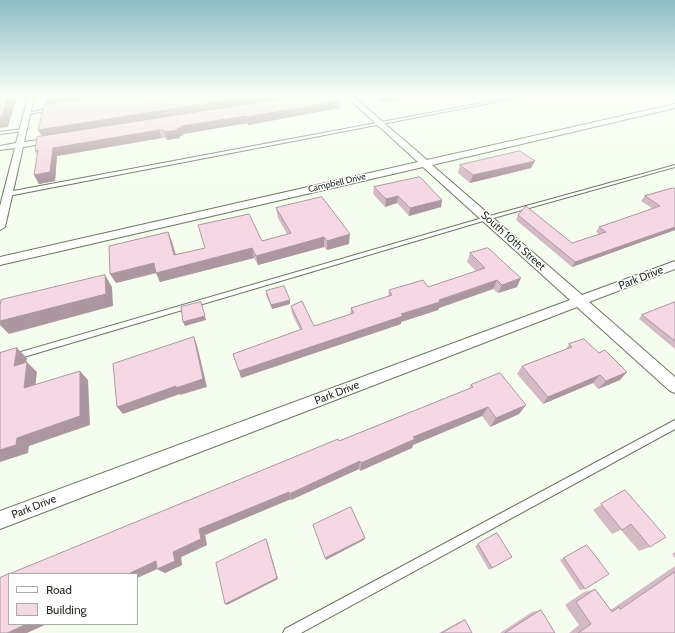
<!DOCTYPE html>
<style>
body{margin:0}
#map{position:relative;width:675px;height:633px;overflow:hidden;background:#f5feee;font-family:Cabin,sans-serif}
canvas{display:block}
.legend{position:absolute;left:8px;top:573px;width:130px;height:52px;box-sizing:border-box;background:#fff;border:1px solid #a9aba7;margin:0;padding:5px 7px;list-style:none;font-size:12px;color:#282d24}
.legend li{display:flex;align-items:center;gap:8px;height:20px}
.legend b{width:20px;border:1px solid #a9aba7}
</style>
<div id="map">
<canvas width="675" height="633"></canvas>
<ul class="legend">
<li><b style="height:5px;background:#fff"></b>Road</li>
<li><b style="height:11px;background:#f6d8e5"></b>Building</li>
</ul>
</div>
<script>
const context = document.querySelector('canvas').getContext('2d');
context.lineJoin = 'round';
function stroke(path, color, width, dash) { context.strokeStyle = color; context.lineWidth = width; context.lineCap = dash ? 'butt' : 'round'; context.setLineDash(dash || []); context.stroke(path); }
function fillPath(path, color) { context.fillStyle = color; context.fill(path, 'evenodd'); }
function label(font, color, halo, rows, align = 'center') {
  context.font = font + ' Cabin,sans-serif'; context.lineWidth = 3; context.setLineDash([]); context.textBaseline = 'middle'; context.strokeStyle = halo; context.fillStyle = color; for (const [text, x, y, turn = 0] of rows) {
    context.save(); context.translate(x, y); context.rotate((+turn || 0) * Math.PI / 180); context.textAlign = isNaN(turn) ? turn : align; if (halo) context.strokeText(text, 0, 0); context.fillText(text, 0, 0); context.restore();
  }
}
const service = new Path2D(`
 M515,97h7l-514,99 -3,-2 3,-2z
 M53,108h1v2l-27,4 -2,-1z
 M23,129h1v2l-24,3v-2z
 M675,165v2l-185,52 -490,145v-6l486,-141z
 M675,420v9l-374,204h-18l2,-4z`);
const minor = new Path2D(`
 M28,97h6l-10,45 29,-4 4,2 -4,2 -30,5 -18,80 -5,3v-24l15,-58 -15,2v-4l16,-3z
 M347,97h7l73,63 248,-56v4l-243,57 150,130 93,-34v8l-86,33 86,75v16l-5,-2 -93,-84 -577,222v-18l570,-211 -147,-133 -423,98v-8l418,-95z`);
stroke(service, '#6a7760', 2);
stroke(minor, '#6a7760', 2);
fillPath(service, '#fff');
fillPath(minor, '#fff');
fillPath(new Path2D(`
 M373,97h28v2l-20,4z
 M146,101l194,7 -92,17v-2l-65,11 1,1 -4,1v2l-13,2 -1,-2h-4l-105,18 -2,25 -16,3 -5,-9 3,-20 -2,-4 7,-14 -4,-7z
 M460,165l71,3 -61,15 -12,-10z
 M374,187l67,20 -32,9 -12,-13 -12,4 -12,-13z
 M673,188l2,42 -103,37 -56,-47 2,-5 54,28 27,-9 -3,-2 3,-5 54,-18 -12,-8 4,-5z
 M276,208l73,36 -22,6 -3,-3 -66,18 -4,-7 -94,24 -4,-9 -40,10 52,-51 4,10 4,12 86,-13 25,-7 -9,-16z
 M470,253l47,34 -19,6 -5,-4 -54,19 -1,2 -37,12v2l-160,54 59,-48 -8,-16 -1,-8 23,20 36,-12 1,-6 37,-11 1,-7 39,-3 48,-16 -9,-9z
 M266,291l24,9v4l-18,5 -6,-14z
 M675,302v47l-36,-30 3,-4z
 M569,344l30,9 28,19 -7,8 -22,9 -5,-6 -50,21 -26,-30 5,-8 44,-17z
 M471,385l48,29 -29,13 -8,-11 -69,29 -1,3 -52,23 -1,-2 -68,31v-1l-86,36 2,10 -26,12 1,8 -17,8 -8,-4 -20,9 202,-137 130,-52z
 M625,490l25,57 -11,4 -18,-21 -9,4 -19,-24z
 M478,544l34,13 -23,13 -14,-24z
 M587,545l-2,44 -5,1 -20,-30z
 M675,552v6l-3,-4z
 M675,566v67h-106l10,-8 -14,-20 19,-13 11,-3 15,20h2z
 M541,610l14,23h-55l32,-21z
 M465,620l7,13h-33l20,-11z`), '#d4bac5');
fillPath(new Path2D(`
 M8,97h9l-9,30 -8,1v-12z
 M70,97h52l-73,11 -4,-8z
 M248,97h47l-252,40 -5,-7z
 M386,97h15v2l-20,4v-5z
 M340,101v7l-92,17 -1,-8z
 M246,116l2,7 -65,11 1,1 -4,1v2l-13,2 -3,-8 13,-4 4,-2z
 M159,130l3,8 -105,18 -2,25 -16,3 -5,-9 19,-27z
 M535,161l-4,7 -61,15 3,-8z
 M398,196l-1,7 -12,4 1,-8z
 M442,200l-1,7 -32,9 1,-8z
 M675,227v3l-103,37 3,-5z
 M168,232l4,10 6,22 -4,-9z
 M350,234l-1,10 -22,6v-9z
 M324,237v10l-66,18 -2,-9z
 M252,248l2,10 -94,24 -4,-9 -40,10 -6,-9 44,-11z
 M105,275l7,12 1,19 -104,28 -9,-9v-4z
 M521,278l-4,9 -19,6 4,-8z
 M497,280l-4,9 -54,19 -1,2 -37,12v2l-160,54 -2,-7z
 M290,300v4l-18,5 -1,-4z
 M201,302l5,18 -21,6 -2,-4z
 M194,337l3,8 10,42 -27,8v-1l-57,20 -6,-7z
 M17,348l10,10 -3,18 -10,-10z
 M27,362l10,10 -3,25 -10,-9z
 M80,371l8,9 2,45 -61,21 -1,7 -28,9v-12l17,-12z
 M627,372l-7,8 -22,9 8,-8z
 M600,375l-7,8 -50,21 5,-7z
 M526,405l-7,9 -29,13 6,-9z
 M488,407l-6,9 -69,29 -1,3 -52,23 1,-8 52,-26z
 M360,461l-1,8 -68,31 -2,-6z
 M289,492l2,7 -86,36 2,10 -26,12 1,8 -17,8 -8,-4 -20,9v-4h-9l45,-22 26,-23z
 M365,538l-1,2 -38,20 -1,-2z
 M266,539l1,2 11,38 -51,26 -2,-1z
 M27,624h20l-20,9h-20z`), '#ac97a0');
const building = new Path2D(`
 M0,97h8l-6,19h-2z
 M46,97h24l-25,3z
 M98,97h46l2,4 31,-4h71l-210,33 6,-25z
 M293,97h43l4,4 -93,16 -1,-1 -65,10v2h-4l1,2 -14,2v-2h-5l-106,18 -3,24 -16,3 4,-25 -3,1 2,-14z
 M520,151l15,10 -62,14 -13,-10z
 M420,177l22,23 -32,8 -12,-12 -12,3 -12,-12z
 M673,188l2,1v38l-100,35 -57,-47 8,-9 46,37 34,-11 -7,-5 61,-21 -15,-10z
 M322,197l28,37 -23,7 -3,-4 -68,19 -4,-8 -96,25 -2,-10 -44,11 -1,-28 59,-14 6,23 31,-7 -7,-23 51,-11 13,27 29,-8 -15,-25z
 M488,248l33,30 -19,7 -5,-5 -58,20 1,2 -39,12 2,2 -164,55 -6,-17 69,-25 -11,-23 11,-5 12,25 40,-13 -3,-5 41,-13 -3,-5 34,-10 5,7 57,-19 -15,-15z
 M105,275l1,19 -106,27v-16l1,-5z
 M284,286l6,14 -19,5 -5,-14z
 M201,302l4,14 -22,6 -2,-15z
 M675,302v39l-33,-26z
 M194,337l9,42 -27,9v-2l-59,21 -4,-43z
 M584,339l15,14 6,-3 22,22 -21,9 -6,-6 -52,22 -26,-31 50,-19 -3,-3z
 M17,348l-3,18 13,-4 -3,26 56,-17v45l-63,22 -1,7 -16,5v-97z
 M500,373l26,32 -30,13 -8,-11 -75,30 2,2 -54,24 -1,-2 -71,33v-2l-90,37 2,10 -28,13 2,9 -18,8 -1,-8 -28,13h-119l329,-135 1,2 134,-54 -2,-2z
 M625,490l41,47 -16,10 -19,-23 -9,6 -21,-26z
 M351,507l14,31 -40,20 -12,-33z
 M497,533l15,24 -20,11 -14,-24z
 M266,539l11,39 -52,26 -9,-41z
 M587,545l22,29 -24,15 -21,-31z
 M675,572v61h-97l13,-9 -15,-22 19,-13 17,23 7,-5 1,2z
 M9,574v50h18l-20,9h-7v-55z
 M541,610l14,23h-50z
 M465,620l7,13h-30z`);
fillPath(building, '#f6d8e5');
stroke(building, '#ac97a0', 1);
const sky = context.createLinearGradient(0, 0, 0, 185);
sky.addColorStop(0, '#8ebdc3');
sky.addColorStop(0.52, '#fafff7');
sky.addColorStop(1, '#fafff700');
context.fillStyle = sky;
context.fillRect(0, 0, 675, 185);
label('9px', '#282d24', '#fff', [
 ["Campbell Drive",337,183,-13]
]);
label('11px', '#282d24', '#fff', [
 ["South 10th Street",513,241,42],
 ["Park Drive",641,278,-21],
 ["Park Drive",337,393,-21],
 ["Park Drive",34,507,-21]
]);
</script>
